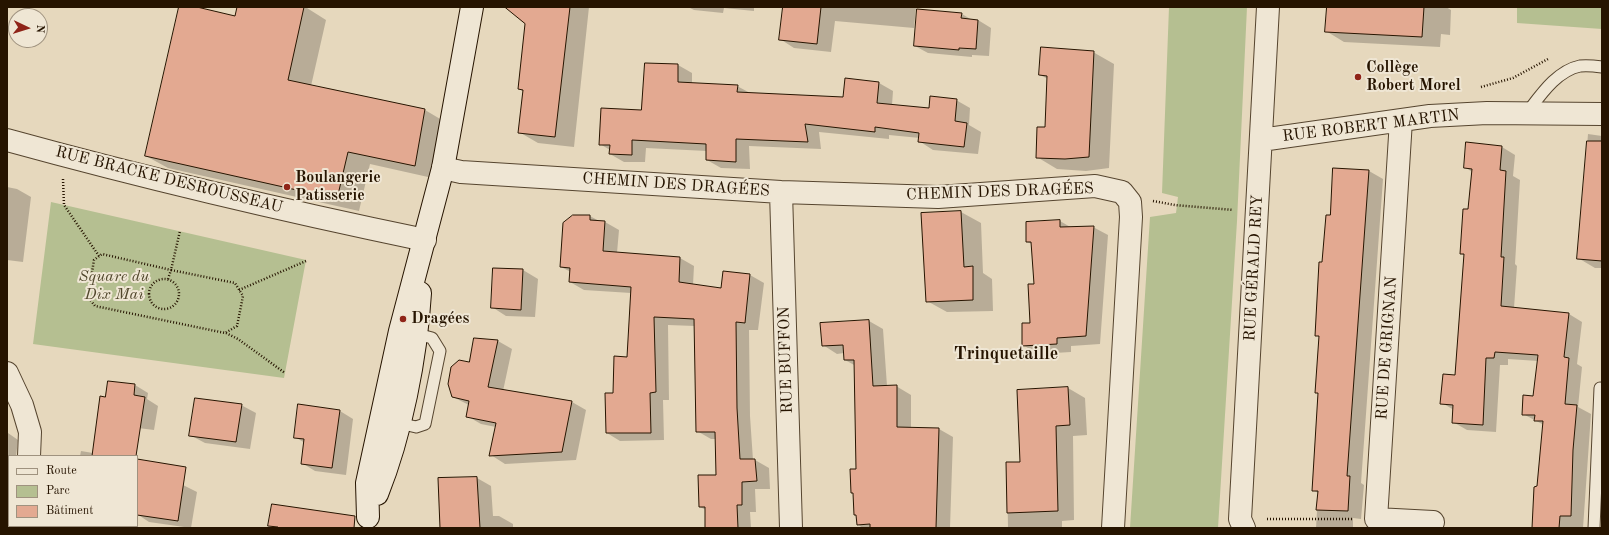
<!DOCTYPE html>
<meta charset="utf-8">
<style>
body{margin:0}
#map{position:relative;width:1609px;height:535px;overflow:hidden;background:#e6d8bd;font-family:"Old Standard TT",serif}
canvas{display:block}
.frame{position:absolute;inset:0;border:8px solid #261400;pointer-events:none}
.legend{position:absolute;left:8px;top:455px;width:130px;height:72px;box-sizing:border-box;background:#efe6d4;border:1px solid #9f927f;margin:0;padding:5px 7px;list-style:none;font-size:12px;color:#261400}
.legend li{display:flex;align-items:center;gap:8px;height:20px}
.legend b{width:20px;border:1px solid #9f927f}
.north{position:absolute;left:8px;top:8px;width:40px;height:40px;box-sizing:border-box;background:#efe6d4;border:1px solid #9f927f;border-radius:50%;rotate:94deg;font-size:11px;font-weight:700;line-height:16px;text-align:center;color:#261400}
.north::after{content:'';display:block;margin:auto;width:14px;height:18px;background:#8f2418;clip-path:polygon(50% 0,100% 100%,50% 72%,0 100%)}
</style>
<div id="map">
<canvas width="1609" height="535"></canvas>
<div class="frame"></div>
<ul class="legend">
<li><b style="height:5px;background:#efe6d4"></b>Route</li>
<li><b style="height:11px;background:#b5bf91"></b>Parc</li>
<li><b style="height:11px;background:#e3a991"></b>Bâtiment</li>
</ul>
<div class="north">N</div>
</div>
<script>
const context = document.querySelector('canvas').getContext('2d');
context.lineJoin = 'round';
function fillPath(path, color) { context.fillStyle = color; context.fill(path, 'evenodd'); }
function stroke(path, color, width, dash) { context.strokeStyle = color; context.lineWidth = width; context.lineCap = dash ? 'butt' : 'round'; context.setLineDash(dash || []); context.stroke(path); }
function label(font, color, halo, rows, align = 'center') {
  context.font = font + ' "Old Standard TT",serif'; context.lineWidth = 4; context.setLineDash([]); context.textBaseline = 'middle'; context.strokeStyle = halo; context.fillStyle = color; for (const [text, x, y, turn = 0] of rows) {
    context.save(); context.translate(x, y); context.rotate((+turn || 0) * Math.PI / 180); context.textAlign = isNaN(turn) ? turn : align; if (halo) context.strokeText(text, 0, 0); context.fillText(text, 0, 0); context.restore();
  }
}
fillPath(new Path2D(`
 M1169,7h78l-10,214 -19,307h-88l20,-311 26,-4 2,-16 -16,-4z
 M1517,7h85v22l-85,-6z
 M51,202l255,58 -22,118 -251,-34z`), '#b5bf91');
fillPath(new Path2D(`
 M180,7h13l43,10 2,-10h69v1l19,12 -15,66 114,24 22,13 -10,56 -67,-15 -11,47 -191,-43 -22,-12z
 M522,7h67l-15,140 -36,-4 -19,-11 5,-40 -5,-3 7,-66z
 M688,7h66v4l-30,-3 -1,5 -29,-3z
 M784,7h132l-2,21 -79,-7 -4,31 -37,-4 -14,-9z
 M1328,7h118l5,3 -1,25 -9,-1 -1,13 -96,-5 -18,-11z
 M962,14l10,6h6l13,8 -2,28 -17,-1v2l-44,-4 -13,-7z
 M1093,52l21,12 -5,104 -23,3 -29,-2 -20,-12 9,-29 2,-49 -8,-4z
 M646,64l32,1 14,8v11l45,2 15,8 92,4 2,-19 33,4 14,8 -1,14 38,4 26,-9 14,8 -1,17 12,7 -3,22 -45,-4 -14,-9 1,-3 -31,-3v4l-70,-7 2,17 -72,-3 1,23 -29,-1 -14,-8v-9l-61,-3 -1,14h-21l-14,-8v-4l-10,-6 42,-33z
 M1588,134l14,2v132h-7l-17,-10z
 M1502,147l13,8 -2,21 7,4 -5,84 2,2 -3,42 55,6 13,8 -5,42 5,3 -4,40 13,7 -8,114h-50l5,-41 6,-62 -21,-11 10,-17 5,-36 -30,-2v6h-8l-4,67 -29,-2 -14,-8 1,-12 -12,-7 13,-27 9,-121 -3,-1 8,-44 3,-38 -7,-5z
 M1369,171l14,8 -22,304 3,2 -3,34 -8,-1v10h-37l2,-35 -5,-3 5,-96 -2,-2 3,-55 -3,-2 7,-72 8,-47z
 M7,187l10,2 14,8 -8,65 -16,-2z
 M961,212l20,11 2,50 9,6 1,32 -46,1 -20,-11z
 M590,216l9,5 6,1 14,8 -2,23 63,5 14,8 -1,19 29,4 28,-14 14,8 -6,47h-9l1,86 3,44h2l14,8 1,21h-15l1,23h-6l1,16h-45v-18l-6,-3 17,-31v-37h-6l-14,-8 -2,-105 -27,-1 1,75h-6l1,40 -44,1 -13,-8 7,-39 14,-36 3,-65 -47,-3 -14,-8 1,-10 -10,-5z
 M1060,221l12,7 21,-1 15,8 -8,109 -29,2v6l-33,2 -15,-9 8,-21 4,-39 -3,-41 -5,-2z
 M494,269l29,1 15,9 -3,38 -29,-1 -14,-9z
 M869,321l14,8 4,57h9l15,9v33l28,1 14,8 -3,91h-88l-4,-4 -1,-8 -2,-1 2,-45 -1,-104 -11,-6 -1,-7 -7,1 -14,-9z
 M498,341l14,8 -9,42 69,11 14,8 -10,50 -71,4 -14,-9 5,-28 -15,-3 -14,-8 2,-11 -16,-8 17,-34z
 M109,382l26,3 13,8 -1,6 11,7 -4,24 -16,-2 -4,28h-54l1,-5 12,2z
 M1068,388l17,10 2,37 -14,1 1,84 -12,1v7h-54l-1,-65h14z
 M241,405l15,8 -6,36 -45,-6 -15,-8z
 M299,406l41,5 13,8 -7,56 -31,-4 -13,-8 3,-20 -10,-6z
 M7,429h1v4l10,7 -2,16h-7v72h-2z
 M477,478l14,8 2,30h6l14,8v4h-72z
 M162,481l21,4 14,7 -6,36 -42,-6 -12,-8v-30z`), '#0003');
const building = new Path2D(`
 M179,7h18l38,9 2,-9h67l-16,73 137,29 -10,57 -67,-14 -11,47 -192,-43z
 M505,7h65l-15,130 -37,-4 5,-43 -5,-1 7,-65z
 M783,7h38l-4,37 -38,-4z
 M1327,7h97l-2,30 -97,-5z
 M917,9l45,4 -1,5 17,2 -2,29 -17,-1v2l-45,-4z
 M1041,47l53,4 -5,106 -24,2 -29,-1 1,-31h8l2,-51 -8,-1z
 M645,63l33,1v18l60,3 -1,7 106,5 2,-19 34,4 -2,21 52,5 1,-12 27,3 -2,22 12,2 -3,24 -46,-5 1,-9 -44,-6v5l-70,-8 3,18 -72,-3v23l-30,-2v-16l-74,-4v15l-23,-1 1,-9h-11l2,-37 40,2z
 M1587,141h15v120l-25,-2z
 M1466,142l36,4 -2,24 6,1 -5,86h3l-3,49 68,7 -5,44 5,1 -4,46 12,1 -4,45 -2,66h-11l-1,12h-27l2,-41 3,-1 6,-65h-9l1,-6h-13l1,-20 10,1 5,-41 -43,-3 -1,6h-8l-3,67 -31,-2 1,-18 -13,-1 3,-30 12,1 9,-121h-4l3,-45h5l4,-40 -8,-1z
 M1333,168l36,2 -22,306h3l-2,35 -32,-1 2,-19h-6l6,-98h-3l4,-57h-4l4,-74h3l4,-47h4z
 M961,211l3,56 9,-1v34l-47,2 -5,-89z
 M573,215h17v5l15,1 -2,30 77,6 -1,25 42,6 2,-17 27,3 -5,49 -9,-1 1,86 3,51h15l2,22 -15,1v23h-5l1,23h-33v-21h-6l-1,-32h18l-1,-43h-19l-2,-113 -40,-2 2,75 -6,1 1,40h-45l-1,-40h8l1,-37 13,1 4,-70 -62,-5 1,-14 -10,-1 3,-44z
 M1060,220v7l34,-1 -8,110 -29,2v6l-35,2v-23h8l-2,-39h6l-3,-42h-5v-20z
 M493,268l30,1 -2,41 -30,-2z
 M869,320l4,66 24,-1v42l42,1 -3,100h-66v-4l-13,1 -1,-10h-2l-1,-22h-2l-1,-24h6l-2,-109h-10l-1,-15 -21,1 -2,-23z
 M474,338l24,2 -10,47 84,14 -10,51 -73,4 7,-33 -30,-6 3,-16 -17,-4 -4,-13 3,-17 8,-7 10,2z
 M108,381l27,3 -1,11 11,2 -9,59h-44l8,-60 5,1z
 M1068,387l2,38 -14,1 2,85 -51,2 -1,-51h14l-3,-72z
 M195,398l47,6 -6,38 -47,-6z
 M298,404l42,6 -8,58 -31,-4 3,-25 -10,-1z
 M137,459l49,8 -8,54 -41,-6z
 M477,477l3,51h-40l-2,-50z
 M272,504l83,12 -1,12h-77l1,-1 -10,-1z`);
fillPath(building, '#e3a991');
stroke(building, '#261400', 1);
const lane = new Path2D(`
 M1526,114c14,-18 30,-43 54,-48 7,-1 15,0 22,1
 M399,423l17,4 9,-3 15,-73 -8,-13 -15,-4
 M1594,528l6,-140`);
const street = new Path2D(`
 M1401,120l-25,399 57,3
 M7,140c138,38 278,71 418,100
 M1261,140l169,-24 57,-3 115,1
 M443,168l18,4 320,20 157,5 157,-11 27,6 8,10 1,15 -18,311
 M781,192l10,336
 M7,373l15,32 8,27 -1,24
 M40,526l3,2
 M1244,528l-4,-9 28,-512`);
const secondary = new Path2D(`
 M377,494c24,-60 39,-136 43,-201
 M368,517l-1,-34 33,-152 43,-163 29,-161`);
stroke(lane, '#56452f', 13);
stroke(street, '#56452f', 24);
stroke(secondary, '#261400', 24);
stroke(new Path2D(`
 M1481,87l32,-9 35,-19
 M63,179l1,26 35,51
 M1153,201l22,4 58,5
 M149 294a15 15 0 1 1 30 0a15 15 0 1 1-30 0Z
 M168,279l3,-9 -69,-16 -8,6 -6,37 7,9 130,27 12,-7 6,-30 -8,-13 -64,-13 9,-39
 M239,290l67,-29
 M226,333l12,6 47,34
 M1267,519h85`), '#261400', 2.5, [1, 2]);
stroke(lane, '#efe6d4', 11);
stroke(street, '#efe6d4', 22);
stroke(secondary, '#efe6d4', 22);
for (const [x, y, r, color] of [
 [1358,77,4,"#8f2418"],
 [287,187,4,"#8f2418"],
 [403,319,4,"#8f2418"]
]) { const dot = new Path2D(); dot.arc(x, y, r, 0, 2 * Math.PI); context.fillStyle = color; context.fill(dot); stroke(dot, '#efe6d4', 1.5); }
label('bold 16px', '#261400', '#efe6d4', [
 ["Collège",1366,68],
 ["Robert Morel",1366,86],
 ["Boulangerie",295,178],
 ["Patisserie",295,196],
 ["Dragées",411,319]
], 'left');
label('16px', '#261400', '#efe6d4', [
 ["RUE ROBERT MARTIN",1371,126,-7],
 ["RUE BRACKE DESROUSSEAU",169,180,14],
 ["CHEMIN DES DRAGÉES",676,185,4],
 ["CHEMIN DES DRAGÉES",1000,192,-2],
 ["RUE GÉRALD REY",1254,268,-87],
 ["RUE DE GRIGNAN",1387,348,-86],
 ["RUE BUFFON",786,360,-92]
]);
label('italic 16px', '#51472c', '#efe6d4', [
 ["Square du",114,277],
 ["Dix Mai",114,295]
]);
label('bold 18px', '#261400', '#efe6d4', [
 ["Trinquetaille",1006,354]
]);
</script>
